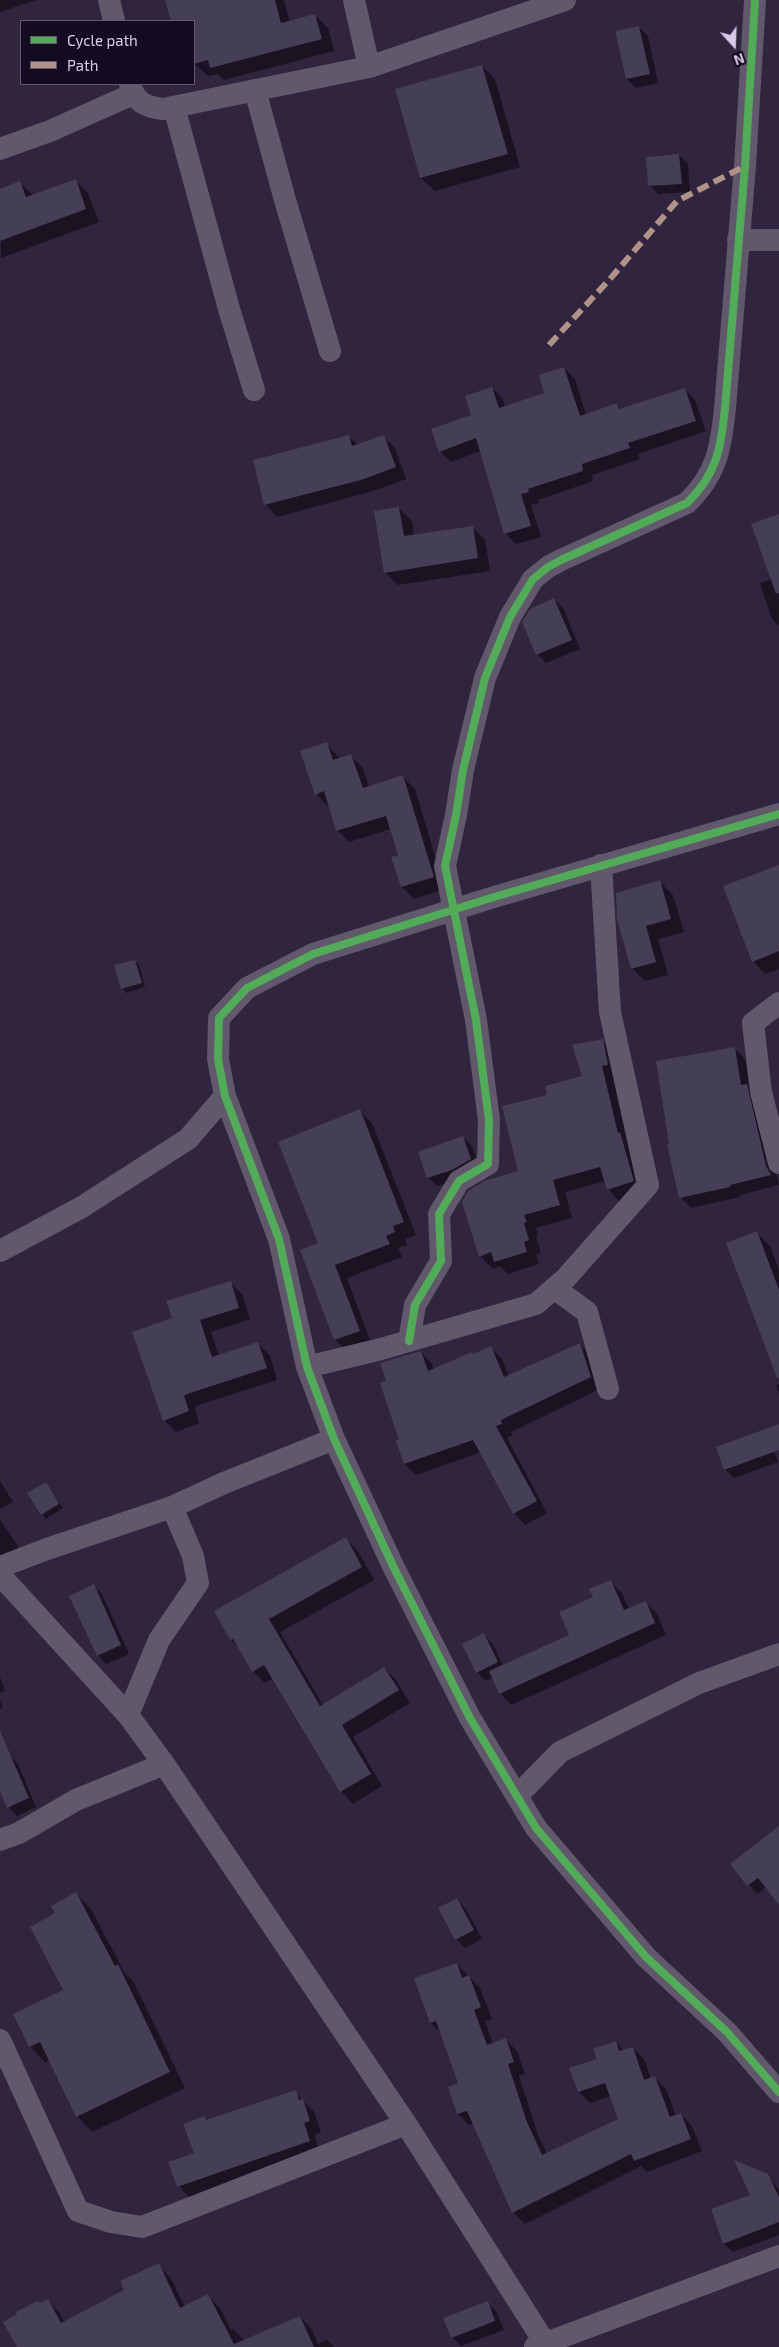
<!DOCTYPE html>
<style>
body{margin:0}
#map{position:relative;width:779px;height:2347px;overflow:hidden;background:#31243e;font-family:"Exo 2",sans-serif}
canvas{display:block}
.legend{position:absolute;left:20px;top:20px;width:175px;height:65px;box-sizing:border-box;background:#150b20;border:1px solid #635870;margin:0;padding:6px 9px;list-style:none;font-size:15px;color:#d8cbe9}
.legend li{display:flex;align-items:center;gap:10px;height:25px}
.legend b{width:25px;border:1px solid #635870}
.north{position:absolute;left:709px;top:20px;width:50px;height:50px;-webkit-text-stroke:4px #150b20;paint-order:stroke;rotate:160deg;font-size:14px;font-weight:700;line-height:20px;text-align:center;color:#d8cbe9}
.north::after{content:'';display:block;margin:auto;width:18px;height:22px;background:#d8cbe9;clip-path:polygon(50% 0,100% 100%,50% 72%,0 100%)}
</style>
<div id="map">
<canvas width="779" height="2347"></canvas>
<ul class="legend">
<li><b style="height:6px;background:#51ab58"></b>Cycle path</li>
<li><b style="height:6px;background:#af9288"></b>Path</li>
</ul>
<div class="north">N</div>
</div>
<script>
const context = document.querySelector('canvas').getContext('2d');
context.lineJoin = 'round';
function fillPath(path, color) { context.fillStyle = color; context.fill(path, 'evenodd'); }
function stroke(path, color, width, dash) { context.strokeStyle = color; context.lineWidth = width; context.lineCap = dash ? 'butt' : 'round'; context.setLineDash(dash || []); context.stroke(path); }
fillPath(new Path2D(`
 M0,0h36l-36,12z
 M180,0h104l6,22 25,-7 13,13 6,23 -110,29 -6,-6 -10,2 -12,-11h-2v-44h-22l-4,-18z
 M639,27l9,9 10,47 -22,5 -9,-9z
 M482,66l13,13 25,88 -85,24 -14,-13 -24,-88z
 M679,155l9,9 2,28 -32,2 -8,-9z
 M75,180l13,13 11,29 -98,36 -1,-68 20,-7 13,12z
 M564,368l11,11 11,36 31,-10 5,5 62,-21 11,11 11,31 -68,23 2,5 -48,16 1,6 -55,19 1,3 -8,2 10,32 -25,7 -11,-11 -24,-82 -30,11 -11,-11 32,-35 20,-28 11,11 2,8 41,-13z
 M383,436l12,12 11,31 -33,12 -96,26 -11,-12 -12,-44 95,-24 9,8z
 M399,508l13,13 2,15 58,-9 13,13 5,31 -92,14 -13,-13z
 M779,515v111l-7,-7 -12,-36 12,-4z
 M554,600l9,8 17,41 -34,14 -9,-9z
 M327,744l13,15 11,-3 12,12 6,19 34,-10 12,12 30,100 -31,10 -12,-12 -3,-31 -8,-27 -42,13 -12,-12 -7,-25 -2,1 -12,-12z
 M779,866v103l-14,5 -12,-13z
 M660,882l13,13 11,37 -26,7 10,36 -23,6 -13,-13z
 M135,961l4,4 6,22 -19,6 -4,-5z
 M602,1041l13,12 31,141 -26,8 -12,-13 -3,-8 -40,11 7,26 -36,10 2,7 -2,1 5,17 -5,2 3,9 -31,10 -8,-8 -7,3 -13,-13 40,-85 29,-75 34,-19z
 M735,1049l10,10 5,29 7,7 22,90 -39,10v2l-49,11 -10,-10z
 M360,1111l12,12 44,112 -11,4 2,6 -9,3 4,9 -55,21 24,65 -23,9 -13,-12 -15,-97z
 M463,1138l9,8 7,22 -18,11 -24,7 -9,-9z
 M757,1233l13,13 9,24v89z
 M230,1282l12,12 8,25 -39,13 8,24 39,-12 12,11 7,25 -79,25 -3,3 4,15 -23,9 -12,-12 9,-101z
 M580,1344l11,12 11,32 -91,44 2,3 -6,3 40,75 -22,12 -11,-12 -33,-61 -65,23 -11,-11 -8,-22 4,-2 -13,-58 33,-30 11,12 2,5 57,-21 11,11 7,17z
 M779,1384v10l-3,-9z
 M770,1440l8,22 -44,16 -9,-9z
 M0,1481l13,21 -13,7z
 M45,1484l18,24 -17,11 -17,-25z
 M0,1519l19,29 -19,11z
 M345,1539l13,12 16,29 -94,52 43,73 61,-37 12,12 14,23 -57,34 29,49 -29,18 -12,-13 -67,-113 -9,5 -12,-12 -14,-23 -8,-8 -15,-28z
 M610,1581l12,12 7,16 16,-7 12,12 9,21 -155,70 -11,-12 -7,-16 -7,4 -9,-9 7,-37 9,9 10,22 68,-30 23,-38z
 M93,1585l9,9 27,60 -23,10 -8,-9z
 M0,1677l5,14 -5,2z
 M0,1700l3,8 -3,1z
 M9,1755l9,9 18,43 -19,9 -9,-9 -8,-19v-29z
 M779,1828v75l-13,-16 -9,7 -25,-30z
 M76,1894l15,15 33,63 9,9 52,107 -93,44 -15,-16 -27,-56 -5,2 -15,-16 35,-55 -8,-77z
 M457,1900l9,9 16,30 -17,9 -9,-9z
 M457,1964l23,24 12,31 -7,2 8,23 13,-4 11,11 8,23 -6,2 19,59 9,19 73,-34 -9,-24 -21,7 -11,-11 19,-32 18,-17 8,8 9,-3 11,11 7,20 3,-2 12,12 10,27 5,-2 11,12 10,25 -55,21 -6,-6 -116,58 -12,-12 -39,-88 -5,1 -11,-11 1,-30 -18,-51 -10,-10 -15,-44z
 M295,2092l19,20 7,20 -7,3 7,18 -131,45 -11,-12 17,-32 8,-37 4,4z
 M767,2175l12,15v45l-46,17 -9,-8 -12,-34 40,-14z
 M158,2265l12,12 15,30 22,-11 13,12 11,22 2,-1 12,12 55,-24 12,12 6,15 9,-4 7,7h-316l21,-43 8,-4 12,12 6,11 61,-32z
 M488,2303l8,8 8,19 -43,16 -9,-9z`), '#0007');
fillPath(new Path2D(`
 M165,0h110l6,23 34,-9 7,25 -112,29 -2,-8 -14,4v-43h-23z
 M639,26l11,48 -24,5 -11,-48z
 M482,65l26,89 -88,24 -25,-89z
 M679,154l3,30 -34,2 -2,-29z
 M76,179l10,30 -86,32v-52l20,-8 6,16z
 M564,367l16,49 37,-13 2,6 66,-21 11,33 -68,22 2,5 -48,16 1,7 -55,18 1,3 -8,2 10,32 -27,8 -28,-96 -37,14 -8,-23 40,-14 -6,-19 27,-9 7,21 45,-15 -5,-18z
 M349,435l3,11 32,-11 12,32 -35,13 -97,25 -11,-45z
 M399,507l5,29 69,-10 5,32 -94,15 -10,-62z
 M779,514v79l-3,1 -25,-70z
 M554,598l18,42 -36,15 -14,-33 8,-13z
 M327,742l6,18 18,-6 12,34 40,-13 31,102 -33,10 -10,-30 7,-2 -12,-39 -50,15 -12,-40 -9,4 -15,-44z
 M779,865v86l-27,11 -29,-76z
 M660,880l11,39 -25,7 10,36 -25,7 -14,-50 -1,-26z
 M135,960l7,23 -21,6 -7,-24z
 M603,1039l5,26 -6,1 16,67 2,-1 14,49 -27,9 -7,-23 -47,13 7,25 -36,10 3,7 -3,1 5,17 -5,2 3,10 -33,10 -3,-10 -12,5 -17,-55 6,-11 16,-10 34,-10 -16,-65 45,-11 -2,-9 37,-10 -10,-31z
 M735,1047l6,38 6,-1 19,82 5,9 -41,10v2l-51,11 -12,-53 2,-1 -13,-83z
 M360,1109l44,113 -11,4 2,6 -9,4 4,8 -55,21 25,66 -26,9 -34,-90 18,-7 -40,-101z
 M463,1136l8,23 -19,11 -25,8 -9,-26z
 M757,1231l22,59v88h-2l-51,-135z
 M231,1281l8,27 -39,12 12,37 46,-15 9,26 -80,26 -3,2 5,15 -26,10 -31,-89 40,-14 -6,-17z
 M580,1343l11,34 -90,43 1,4 -6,2 41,75 -24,13 -40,-74 -69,24 -8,-23 3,-1 -19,-57 6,-2 -6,-18 41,-12 7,20 44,-19 1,2 18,-8 13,31z
 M779,1424v26l-55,20 -8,-23z
 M46,1482l13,22 -18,11 -14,-22z
 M346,1537l16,30 -93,52 51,87 64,-39 15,23 -57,35 29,49 -31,18 -76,-127 -12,7 -19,-33 -3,1 -16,-29z
 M611,1580l13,30 22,-9 9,22 -156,71 -10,-23 80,-36 -10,-23 34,-15 -4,-8z
 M94,1584l27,61 -24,11 -28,-60z
 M484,1633l14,29 -22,11 -14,-29z
 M0,1731l29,67 -22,10 -7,-17z
 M779,1826v79l-21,-27 -11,8 -17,-22z
 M76,1892l39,74 3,-2 52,108 -94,45 -36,-75 -11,5 -16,-33 50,-24 -33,-63 25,-14 -4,-7z
 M457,1898l17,32 -19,10 -17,-32z
 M457,1963l5,15 7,-3 12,32 -7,3 13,35 19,-7 8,24 -6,2 19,58 15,33 76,-36 -13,-36 -27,9 -9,-24 28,-9 -4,-10 23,-8 3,10 14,-4 11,33 11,-4 15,41 11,-4 10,26 -57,22 -3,-7 -119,59 -45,-102 -10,3 -9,-27 10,-4 -22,-62 -6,2 -16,-45z
 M296,2090l3,10 4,-1 7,22 -6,2 6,18 -133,46 -9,-25 26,-9 -11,-29 22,-8 1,4z
 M734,2160l34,14 11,23v25l-56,22 -12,-35 39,-14z
 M159,2263l21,45 28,-14 26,50 66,-28 14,31h-297l-14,-25 14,-8 -1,-2 21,-11 2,2 9,-4 13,24 63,-33 -4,-9z
 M488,2301l7,20 -44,17 -8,-20z`), '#453e57');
stroke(new Path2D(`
 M109,0l5,21
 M354,0l15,67
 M130,84c5,18 15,23 33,25l206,-42 196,-67
 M255,90l30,110 45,151
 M174,107l55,202 25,81
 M0,149l50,-18 83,-37
 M738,240h41
 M779,814l-285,83 -181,57 -66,34 -28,30 -1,41 7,37 54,143 28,128 27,72 59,127 77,152 66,110 110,129 81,75 52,60
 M779,1003l-26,20 8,69 18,71
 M0,1251l82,-44 106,-68 37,-43
 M554,1288l33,24 21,77
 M409,1341l6,-36 26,-44 -2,-47 20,-33 29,-17 1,-44 -13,-100 -31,-154 11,-51 7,-45 22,-92 25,-61 23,-38 15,-12 13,-7 126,-57c30,-29 34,-55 38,-95l20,-242 10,-166
 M307,1367l74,-18 155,-45 30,-26 82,-93 -38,-173 -9,-147
 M0,1567l47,-18 125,-42 52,-24 110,-44
 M0,1575l128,140 36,49 242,360 139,219
 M128,1715l31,-75 39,-57 -5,-27 -21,-49
 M517,1796l43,-44 139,-69 80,-29
 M0,1840l19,-7 57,-33 88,-36
 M0,2040l78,171 33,11 31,5 264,-103
 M535,2347l244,-91`), '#61586b', 22);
stroke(new Path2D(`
 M549,345l61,-66 67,-78 68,-35`), '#af9288', 6, [12, 6]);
stroke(new Path2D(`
 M779,814l-285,83 -181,57 -66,34 -28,30 -1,41 7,37 54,143 28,128 27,72 59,127 77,152 66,110 110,129 81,75 52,60
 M409,1341l6,-36 26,-44 -2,-47 20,-33 29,-17 1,-44 -13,-100 -31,-154 11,-51 7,-45 22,-92 25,-61 23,-38 15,-12 13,-7 126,-57c30,-29 34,-55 38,-95l20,-242 10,-166`), '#51ab58', 8);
</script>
